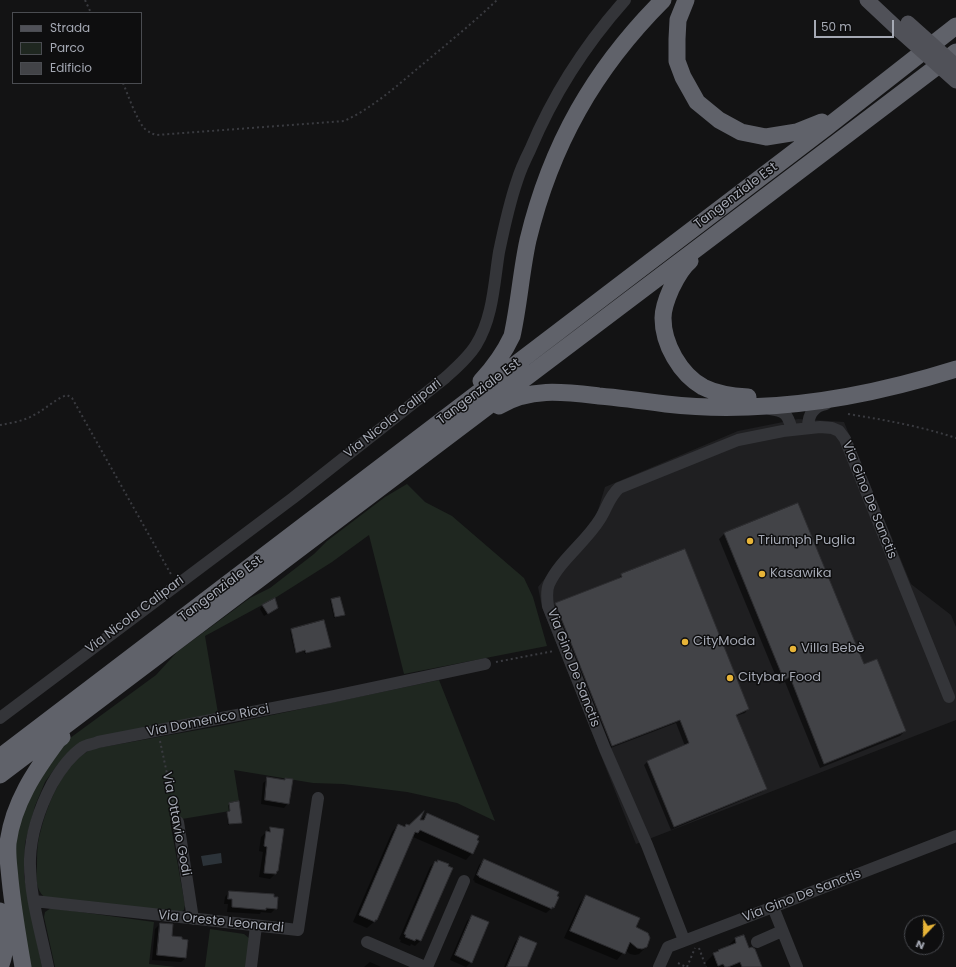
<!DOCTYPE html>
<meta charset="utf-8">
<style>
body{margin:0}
#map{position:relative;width:956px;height:967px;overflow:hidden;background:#131314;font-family:Poppins,sans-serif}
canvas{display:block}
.legend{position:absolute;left:12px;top:12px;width:130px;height:72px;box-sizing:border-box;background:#0e0e0f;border:1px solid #4a4c51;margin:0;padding:5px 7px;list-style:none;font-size:12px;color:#a5a9b4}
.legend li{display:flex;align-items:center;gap:8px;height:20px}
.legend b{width:20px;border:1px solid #4a4c51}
.north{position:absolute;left:904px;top:915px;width:40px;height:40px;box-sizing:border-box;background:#0e0e0f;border:1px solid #4a4c51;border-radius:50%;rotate:202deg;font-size:11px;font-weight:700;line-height:16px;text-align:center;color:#a5a9b4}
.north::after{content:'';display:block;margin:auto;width:14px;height:18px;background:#e7b438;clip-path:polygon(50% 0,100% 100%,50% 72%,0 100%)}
.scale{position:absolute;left:814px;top:20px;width:80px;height:18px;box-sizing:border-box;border:2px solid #a5a9b4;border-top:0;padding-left:5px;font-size:12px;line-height:14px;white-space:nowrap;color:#a5a9b4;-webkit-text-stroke:3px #0e0e0f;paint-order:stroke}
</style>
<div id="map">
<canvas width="956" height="967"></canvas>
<ul class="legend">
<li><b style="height:5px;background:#505158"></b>Strada</li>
<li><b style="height:11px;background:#1f2720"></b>Parco</li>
<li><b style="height:11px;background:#424347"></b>Edificio</li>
</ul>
<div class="north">N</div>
<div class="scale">50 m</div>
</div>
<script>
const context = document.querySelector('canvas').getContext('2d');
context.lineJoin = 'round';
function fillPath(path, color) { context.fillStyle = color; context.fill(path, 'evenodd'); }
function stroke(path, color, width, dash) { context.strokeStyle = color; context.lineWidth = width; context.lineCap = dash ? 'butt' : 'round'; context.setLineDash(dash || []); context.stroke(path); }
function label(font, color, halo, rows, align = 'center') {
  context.font = font + ' Poppins,sans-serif'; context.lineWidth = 3; context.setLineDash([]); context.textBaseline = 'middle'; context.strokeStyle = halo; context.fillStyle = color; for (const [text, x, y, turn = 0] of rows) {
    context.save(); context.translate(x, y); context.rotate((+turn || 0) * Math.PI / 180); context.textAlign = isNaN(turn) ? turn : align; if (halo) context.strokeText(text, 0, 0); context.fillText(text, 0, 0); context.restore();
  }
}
fillPath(new Path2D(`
 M798,419l46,3 67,162 40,31 5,12v93l-320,124 -94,-237 -4,-20 25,-31 32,-36 10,-33 133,-56z`), '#1f1f21');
fillPath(new Path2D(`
 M407,484l18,18 27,14 72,62 9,19 14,49 -143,28 -35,-139 -37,27 -57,36 -70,38 13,77 -112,23 -48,28 -13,18 -10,24 -10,37 -1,33 18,91h-12l-15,-97v-32l8,-32 43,-65 90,-66 21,-23 73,-54 20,-10 44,-34 13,-13 58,-44z
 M439,680l56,141 -38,-18 -50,-11 -64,-8 -30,-1 -79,-13 5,31 -10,2 1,8 -60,10 15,84 -1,5 -4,3 -136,-16c-9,-9 -8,-20 -7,-32 0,-7 0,-15 1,-22 6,-31 23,-79 54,-94l128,-23z
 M51,908l103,14 -5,42 27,3h-121l-11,-50 1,-5z
 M210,929l34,5 5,4 -2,29h-42z`), '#1f2720');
fillPath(new Path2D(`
 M221,853l1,10 -19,3 -2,-10z`), '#2c3339');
fillPath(new Path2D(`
 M797,504l66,161 42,66 -5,5 -80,32 -35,-86 -6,2 -60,-145 5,-5z
 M622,575l126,134 -3,4 -9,3 30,72 -4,4 -91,38 -27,-65 3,-3 38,-16 -9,-23 -68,26 -56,-141 4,-4 62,-25z
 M331,600l11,16 -8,2 -4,-17z
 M263,605l14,3 -13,8 -4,-7z
 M309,626l21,21 -25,7 -1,-3 -9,2 -5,-21z
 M268,779l16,2 1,-2 3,24 -4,5 -23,-4 2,-21z
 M238,802l3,20 -13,3 -1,-11 2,-2 -1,-7z
 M427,814l45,39 -6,7 -53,-23 -3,3 -34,80 -9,8 -14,-6 39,-90 6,-7 6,3 13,-4z
 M271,828l4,46 -5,5 -11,-2 4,-25 -4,-1 2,-14z
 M484,860l69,47 -7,6 -72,-31 1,-1 -2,-1 6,-15z
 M435,862l16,7 -31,72 -5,5 -4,-2 -1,2 -10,-4 1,-2 -2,-1 31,-72z
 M229,892l47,16 -5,5 -10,-1 -1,2 -33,-2 1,-8h-4l1,-7z
 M586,896l60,51 -7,7 -4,1 -5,-1 -5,-4 -8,10 -53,-22 16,-35z
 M472,916l-1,46 -5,5 -16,-7 17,-39z
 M160,924l26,34 -5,4 -29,-2 3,-31z
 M743,936l6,14 12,17h-54l-2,-4 9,-9 13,-7 8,-8z
 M520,937l6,30h-22l11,-25z
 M370,962l11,5h-17z`), '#0007');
const building = new Path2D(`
 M798,503l66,161 13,-5 29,72 -82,33 -34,-87 -6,3 -60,-147z
 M685,549l64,160 -13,6 31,74 -93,38 -27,-66 42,-18 -9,-23 -68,26 -57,-143 67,-26 -1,-3z
 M340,597l5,18 -10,2 -4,-18z
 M275,598l3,10 -10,6 -6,-9z
 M324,620l7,27 -25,6 -1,-3 -9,3 -5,-24z
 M267,777l18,3v-2l8,1 -4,25 -24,-4z
 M239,801l3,22 -13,1 -2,-12 3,-1 -1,-8z
 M424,811l-4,9h4l3,-7 52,23 -2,4 2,1 -6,13 -53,-24 -2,3 -3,-1 -38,88h-2v2l-16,-7 39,-91 7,3 1,-3 3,1z
 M270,827l14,2 -6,42h-1l-1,3 -12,-1 3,-26 -3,-1 2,-15 4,1z
 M484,859l75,33 -2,4 2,1 -5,11 -2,-1v2l-73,-32v-1l-2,-1z
 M438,860l11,4 -1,2 5,2 -32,73 -5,-2 -1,2 -10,-4 1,-2 -2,-1 31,-73 2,1z
 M229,891l45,3v3h4l-1,12 -11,-1v2l-34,-3v-8h-4z
 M586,895l54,23 -4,9 12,6 2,5 -3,9 -5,2 -5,-1 -7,-6 -5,12 -55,-23z
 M472,915l17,7 -17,41 -17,-8z
 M160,923l13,1 -1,12 10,1v2l6,1 -2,18 -29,-3z
 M744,935l5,13 3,-1 3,2 7,18h-20l-2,-5 -12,5h-3l-2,-3 -5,2 -5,-13 6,-2 -1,-1 18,-7 -1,-5z
 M520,936l17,7 -10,24h-20z`);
fillPath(building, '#424347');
stroke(building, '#2d2d30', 1);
stroke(new Path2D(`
 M85,0l6,13
 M123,83c5,12 14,38 22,46 4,3 7,5 12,6l187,-14c29,-13 55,-37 79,-57 25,-21 50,-41 74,-64
 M848,414c37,6 72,12 108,24
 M0,425c11,-2 24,-4 34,-10 12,-6 21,-16 33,-20l5,3 100,178
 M496,662l58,-11
 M160,741l15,70
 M699,948l7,19
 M678,963l8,4
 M687,967l8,-19`), '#3a3b40', 2, [2, 3]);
stroke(new Path2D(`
 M770,409c16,2 18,6 22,21
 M808,428c0,-13 5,-22 18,-24
 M0,718l293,-220 152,-120c11,-10 23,-20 31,-33 17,-27 18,-62 23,-93 5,-24 10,-48 18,-71 3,-10 8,-21 13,-31 23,-55 55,-105 95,-150
 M178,822l15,97
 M34,901l264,29 20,-132
 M773,907l24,60
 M684,940l-37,-95 -42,-96 -57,-143c-1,-7 -2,-15 1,-22 11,-24 37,-42 51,-65 7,-11 9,-22 19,-31l119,-48 45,-9 37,-4 12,1 7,3 6,8 104,258
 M367,942l58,25
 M757,942l25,-11
 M48,967c-7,-35 -19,-72 -18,-108 1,-25 10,-52 22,-75 8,-14 18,-28 31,-37 4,-2 10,-3 15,-5l232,-45 155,-33
 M251,967l5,-41
 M427,967l37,-86
 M659,967l9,-20 105,-40 183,-71`), '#343539', 12);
stroke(new Path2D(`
 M867,0l33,31`), '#505158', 15);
stroke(new Path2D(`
 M686,0l-8,20 -1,19v22l6,16 14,25 22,18 22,12 25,5 31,-5 25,-10
 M690,261c-9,7 -14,18 -19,28 -4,9 -8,19 -8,29 0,26 17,56 40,69 14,7 29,9 45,10
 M481,381c13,-14 23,-28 31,-45 7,-31 9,-64 16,-96 23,-95 66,-171 135,-240
 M499,406c31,-19 66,-14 100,-10 22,2 45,5 67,8 26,3 55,4 82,3 70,-2 141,-17 208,-38
 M0,757l827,-630 129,-101
 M0,775l736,-556 220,-167
 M0,911c6,18 8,37 0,56
 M23,967c-5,-29 -10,-58 -13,-88 -1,-12 -3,-24 -2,-36 5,-40 27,-72 50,-103l4,-3`), '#60626a', 17);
stroke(new Path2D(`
 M908,23l48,43
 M900,31l56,50`), '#505158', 15);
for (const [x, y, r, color] of [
 [750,541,4,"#e7b438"],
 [762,574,4,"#e7b438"],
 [685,642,4,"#e7b438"],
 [793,649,4,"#e7b438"],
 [730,678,4,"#e7b438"]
]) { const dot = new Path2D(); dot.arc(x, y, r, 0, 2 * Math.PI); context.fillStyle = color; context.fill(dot); stroke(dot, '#0e0e0f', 1.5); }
label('13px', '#a5a9b4', '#0e0e0f', [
 ["Tangenziale Est",736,196,-37],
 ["Tangenziale Est",479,392,-37],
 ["Via Nicola Calipari",393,419,-38],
 ["Via Gino De Sanctis",869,500,68],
 ["Tangenziale Est",221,589,-37],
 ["Via Nicola Calipari",135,615,-37],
 ["Via Gino De Sanctis",573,668,69],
 ["Via Domenico Ricci",208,721,-11],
 ["Via Ottavio Godi",176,824,79],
 ["Via Gino De Sanctis",802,896,-21],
 ["Via Oreste Leonardi",221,922,6]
]);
label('13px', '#a5a9b4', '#0e0e0f', [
 ["Triumph Puglia",758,541],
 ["Kasawika",770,574],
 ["CityModa",693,642],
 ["Villa Bebè",801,649],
 ["Citybar Food",738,678]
], 'left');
</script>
